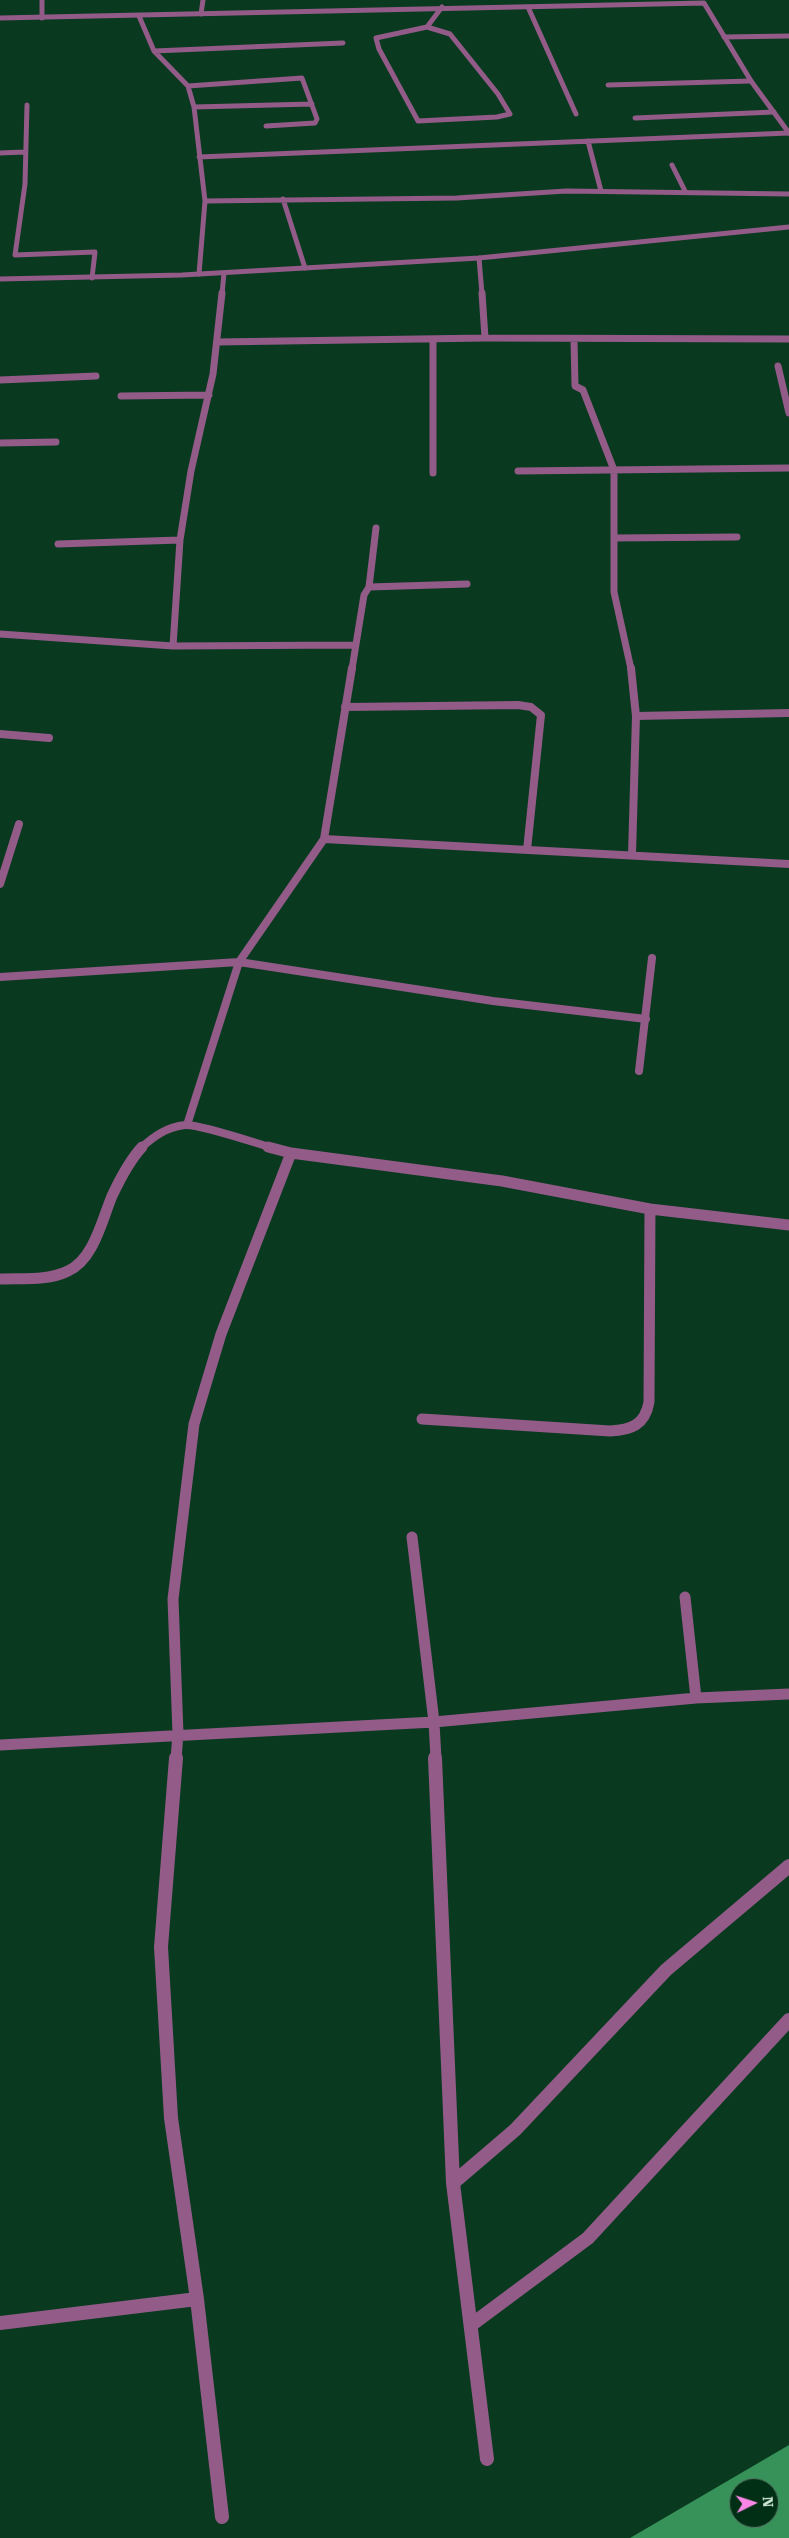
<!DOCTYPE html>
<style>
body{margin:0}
#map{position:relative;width:789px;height:2538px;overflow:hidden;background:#09391e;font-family:"Roboto Serif",serif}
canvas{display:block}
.north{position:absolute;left:729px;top:2478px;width:50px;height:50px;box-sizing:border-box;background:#002f15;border:1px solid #547963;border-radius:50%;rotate:86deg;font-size:14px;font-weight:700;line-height:20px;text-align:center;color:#d1e9d8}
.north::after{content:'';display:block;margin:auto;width:18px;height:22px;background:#fa87e7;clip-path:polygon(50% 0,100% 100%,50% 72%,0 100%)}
</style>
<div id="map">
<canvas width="789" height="2538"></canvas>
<div class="north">N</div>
</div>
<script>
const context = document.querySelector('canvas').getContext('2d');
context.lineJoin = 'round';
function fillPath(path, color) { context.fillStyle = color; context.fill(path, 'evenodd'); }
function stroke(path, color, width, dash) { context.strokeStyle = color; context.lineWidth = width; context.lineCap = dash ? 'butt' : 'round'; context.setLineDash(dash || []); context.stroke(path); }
fillPath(new Path2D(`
 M789,2445v93h-159zM739,2488h30v30h-30z`), '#37925a');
stroke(new Path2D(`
 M42,0v18
 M528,7l48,107
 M201,14l2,-14
 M139,16l15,35 34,35 6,21 11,94 -6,73
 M427,27l23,7 48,60 12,20 -13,3 -79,4 -39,-72 -3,-11z
 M427,27l15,-20
 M724,37l65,-1
 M154,51l189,-8
 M608,85l143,-4
 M188,86l114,-8 15,41 -2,4 -49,3
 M27,105l-2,79 -10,71 80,-3 -3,26
 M194,107l118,-3
 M635,118l139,-6
 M588,141l13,50
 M0,153l24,-1
 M199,157l590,-24
 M672,165l13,26
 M283,199l22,69
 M205,201l252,-3 109,-7 223,3
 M479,258l3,36
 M222,294l2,-21`), '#925b88', 5);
stroke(new Path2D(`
 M482,293l3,45
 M433,339v134
 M574,339l1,47 8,4 31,80v122l17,77
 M217,342l268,-4 304,1
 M778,366l11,47
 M0,380l96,-4
 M121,396l88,-1
 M0,443l56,-1
 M518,471l271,-3
 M614,538l123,-1
 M58,544l122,-4
 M369,587l7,-59
 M0,634l173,12 181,-1
 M173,646l7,-106 11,-69 22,-97 9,-81
 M352,669l12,-74 5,-8 98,-3`), '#925b88', 7);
stroke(new Path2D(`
 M631,668l5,48 -4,139
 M345,707l173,-2 13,2 10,8 -14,135
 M636,716l153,-3
 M0,734l49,4
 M324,839l28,-171
 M0,884l19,-60
 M0,977l239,-15 85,-123 465,25
 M639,1071l13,-113
 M187,1125l52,-163 254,39 153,18
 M141,1148c13,-12 26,-21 44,-23 15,-1 70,18 88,23`), '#925b88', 8);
stroke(new Path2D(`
 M268,1147l23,6 211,28 148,28 139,16
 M0,1279c22,-1 48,2 68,-8 26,-12 34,-51 44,-75 8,-17 17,-35 30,-49
 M422,1419l188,12c21,-1 35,-6 39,-29l1,-193
 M412,1537l22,185 2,37
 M685,1597l11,101
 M0,1745l434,-23 262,-24 93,-4
 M176,1759l2,-25 -5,-135 21,-175 27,-90 70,-181`), '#925b88', 11);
stroke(new Path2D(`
 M176,1758l-15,189 10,171 26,181 25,218
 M435,1758l18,425 34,276
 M453,2183l62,-53 151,-160 123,-104
 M0,2323l197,-24
 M471,2325l117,-87 201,-218`), '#925b88', 14);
stroke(new Path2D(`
 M0,18l704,-15 47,78 38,52
 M0,279l182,-4 297,-17 310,-31`), '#925b88', 5);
</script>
